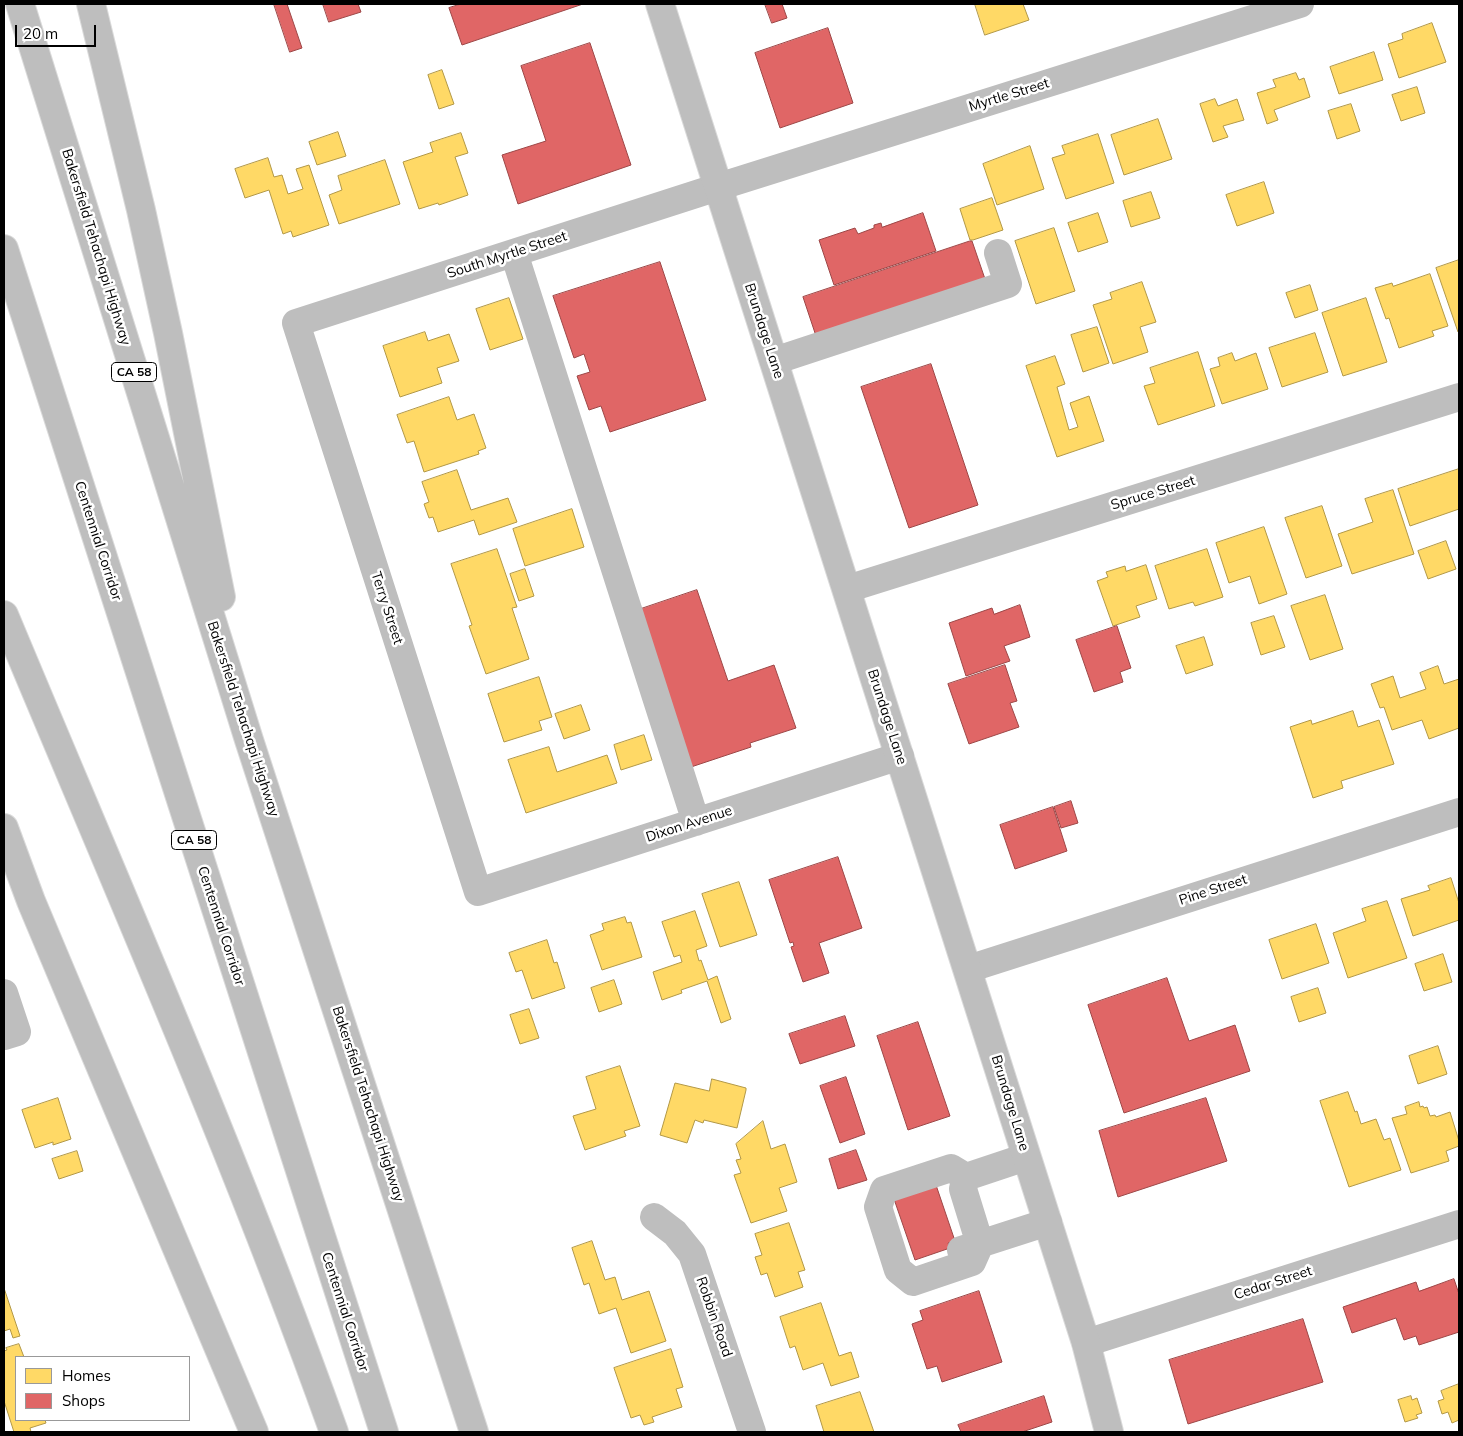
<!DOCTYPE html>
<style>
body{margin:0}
#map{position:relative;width:1463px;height:1436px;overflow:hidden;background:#fff;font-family:Mulish,sans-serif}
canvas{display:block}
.frame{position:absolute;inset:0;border:5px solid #000;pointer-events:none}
.legend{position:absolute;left:15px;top:1356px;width:175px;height:65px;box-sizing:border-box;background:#fff;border:1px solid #999;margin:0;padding:6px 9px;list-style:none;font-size:15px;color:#000}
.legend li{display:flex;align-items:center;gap:10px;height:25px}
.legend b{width:25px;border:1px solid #999}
.scale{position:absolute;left:15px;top:25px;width:81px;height:22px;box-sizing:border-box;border:2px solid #000;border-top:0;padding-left:6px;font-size:15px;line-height:18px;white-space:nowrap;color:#000;-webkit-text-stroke:4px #fff;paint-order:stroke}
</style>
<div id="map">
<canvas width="1463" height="1436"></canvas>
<div class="frame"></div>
<ul class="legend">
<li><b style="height:14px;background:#ffd966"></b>Homes</li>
<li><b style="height:14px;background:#e06666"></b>Shops</li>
</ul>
<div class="scale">20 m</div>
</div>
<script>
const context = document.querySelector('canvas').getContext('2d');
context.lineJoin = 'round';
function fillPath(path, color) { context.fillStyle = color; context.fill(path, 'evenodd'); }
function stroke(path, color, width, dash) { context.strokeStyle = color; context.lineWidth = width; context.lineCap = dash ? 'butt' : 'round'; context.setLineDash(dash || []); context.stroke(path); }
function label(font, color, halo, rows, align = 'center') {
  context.font = font + ' Mulish,sans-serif'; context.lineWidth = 5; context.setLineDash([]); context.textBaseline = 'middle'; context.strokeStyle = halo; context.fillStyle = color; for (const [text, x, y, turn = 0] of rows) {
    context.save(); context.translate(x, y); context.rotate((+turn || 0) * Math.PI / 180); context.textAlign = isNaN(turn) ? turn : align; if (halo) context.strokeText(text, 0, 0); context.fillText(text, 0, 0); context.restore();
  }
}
const homes = new Path2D(`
 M975,4h48l6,16 -44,15z
 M1432,23l14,39 -47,16 -11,-34 15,-5 -1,-5z
 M1374,52l9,28 -44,14 -9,-27z
 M442,70l12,34 -15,5 -11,-34z
 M1296,73l3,7 5,-2 6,19 -36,13 4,10 -11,4 -10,-31 19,-6 -3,-7z
 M1417,87l8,26 -24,8 -9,-26z
 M1215,99l3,7 19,-7 7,21 -21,6 5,11 -15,5 -13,-38z
 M1351,104l9,27 -23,8 -9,-28z
 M1158,119l14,40 -48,16 -13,-40z
 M338,132l8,24 -29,9 -8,-23z
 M461,133l7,20 -13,4 13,38 -29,10 -1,-2 -19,6 -16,-47 30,-10 -3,-9z
 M1098,134l16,49 -48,16 -14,-41 13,-4 -3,-8z
 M1030,146l14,43 -47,16 -14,-41z
 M268,158l6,19 8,-2 6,19 15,-5 -7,-20 13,-4 20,60 -36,12 -2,-6 -8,3 -14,-44 -24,8 -10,-29z
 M385,160l15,44 -61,20 -10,-29 13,-5 -4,-14z
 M1264,182l10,31 -37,13 -11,-31z
 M1151,192l9,26 -29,9 -8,-26z
 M992,198l11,32 -30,10h-3l-10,-31z
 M1098,213l10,29 -30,10 -10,-29z
 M1054,228l21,63 -39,13 -21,-63z
 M1459,260v72h-1l-22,-64z
 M1430,274l18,52 -16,5 2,5 -35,12 -10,-30 -3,1 -11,-31 17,-5 1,3z
 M1142,282l14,40 -16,5 8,25 -35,12 -20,-59 19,-6 -2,-6z
 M1310,285l8,25 -23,8 -9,-25z
 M509,298l14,41 -33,11 -14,-41z
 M1366,298l21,64 -44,14 -21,-63z
 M1097,327l12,36 -26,9 -12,-37z
 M425,332l3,9 21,-7 10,27 -22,7 5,15 -42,14 -17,-51z
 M1315,333l13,39 -46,15 -13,-39z
 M1198,352l17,54 -57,19 -14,-39 11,-3 -5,-15z
 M1232,353l3,8 21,-8 12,36 -46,15 -12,-35 10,-3 -2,-8z
 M1055,356l10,28 -8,3 12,43 9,-3 -8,-24 19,-7 15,45 -47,16 -31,-91z
 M449,397l8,23 17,-6 12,34 -8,3 1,3 -55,18 -10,-31 -7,2 -10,-28z
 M1459,469v40l-49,17 -12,-37z
 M457,470l14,40 37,-12 9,24 -38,13 -5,-15 -36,12 -5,-15 -4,1 -5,-14 5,-2 -7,-20z
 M1393,490l21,64 -62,20 -14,-40 35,-12 -8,-23z
 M1322,506l20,60 -36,12 -21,-60z
 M572,509l12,38 -59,19 -12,-37z
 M1264,527l23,67 -28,10 -9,-28 -21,7 -13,-40z
 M1446,541l10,28 -28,10 -10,-28z
 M497,549l20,58 -5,1 17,51 -43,15 -17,-48 3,-1 -21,-61z
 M1207,549l16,48 -28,9 -2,-4 -24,7 -14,-43z
 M1146,565l11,34 -21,7 4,11 -27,9 -16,-45 11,-4 -2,-5 19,-6 1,5z
 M525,569l9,27 -15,5 -9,-27z
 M1325,595l18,54 -33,11 -19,-54z
 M1274,616l11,31 -24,8 -10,-32z
 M1204,637l9,28 -27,9 -10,-28z
 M1438,666l6,18 15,-5v49l-30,11 -7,-19 -30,10 -8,-23 -4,1 -9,-24 22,-8 7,22 26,-9 -6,-16z
 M539,677l13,40 -13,4 3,9 -38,12 -16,-48z
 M581,705l9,25 -26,9 -9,-25z
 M1353,711l5,16 21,-7 15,44 -53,17 2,7 -30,10 -23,-71 21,-7 1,4z
 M644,735l8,25 -31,10 -7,-25z
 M549,747l8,25 50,-17 10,28 -91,30 -18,-53z
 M1451,878l8,25v17l-46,16 -12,-37 29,-9 -2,-4z
 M739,882l18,53 -37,12 -18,-53z
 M1387,901l20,57 -59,20 -15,-45 33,-12 -4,-12z
 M695,911l12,35 -11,4 3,11 2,-1 7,20 9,-4 14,43 -10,4 -14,-42 -26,9 1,3 -20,7 -9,-28 29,-10 -2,-7 -6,2 -12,-35z
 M625,917l2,6 4,-1 11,35 -40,13 -12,-35 14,-5 -2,-6z
 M1316,924l13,39 -47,16 -13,-39z
 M547,940l7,23 3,-1 8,26 -33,11 -10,-29 -6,2 -7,-19z
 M1443,954l9,28 -28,9 -9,-27z
 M614,980l8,24 -23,8 -8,-24z
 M1318,988l8,25 -27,9 -8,-25z
 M529,1009l10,29 -19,6 -10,-29z
 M1438,1046l9,28 -29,10 -9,-28z
 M620,1066l20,60 -16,5 2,5 -41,14 -12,-34 23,-7 -10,-32z
 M712,1079l34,9v2l-9,38 -33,-8 -1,3 -8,-3 -8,23 -27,-8 15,-52 34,8z
 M1348,1092l7,20 2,-1 4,13 15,-5 8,21 6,-2 11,32 -52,17 -29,-86z
 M58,1098l13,41 -18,6v-3l-18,6 -13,-38z
 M1419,1102l1,5 3,-1 1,2 3,-1 3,9 5,-1 1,2 14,-5 9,29v5l-13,5 3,10 -38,12 -19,-55 15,-4 -2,-7z
 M763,1121l8,28 14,-5 12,38 -18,6 8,23 -36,12 -17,-48 7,-2 -5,-13 5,-1 -5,-15z
 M77,1151l6,20 -24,8 -7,-20z
 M789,1223l16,47 -7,2 5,15 -28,10 -8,-24 -6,2 -6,-18 7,-2 -7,-21z
 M592,1241l13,39 10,-3 7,23 27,-9 17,50 -35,12 -15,-45 -17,6 -10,-31 -5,2 -12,-37z
 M4,1288l16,48 -7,2 -3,-9 -6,2z
 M821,1303l18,53 12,-4 8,25 -28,9 -8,-23 -20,7 -8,-24 -5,2 -10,-31z
 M19,1344l5,13h-8v63h29l1,3 -16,5 1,4h-17l-10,-31v-50l3,-1 -1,-2z
 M671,1349l12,38 -7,2 6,18 -30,10 2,5 -10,3 -4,-10 -9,3 -17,-50z
 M1459,1384v36l-7,3 -4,-11 -6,2 -4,-13 6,-2 -3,-8z
 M860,1392l14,40h-50l-8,-26z
 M1411,1396l1,4 5,-2 5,15 -6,2 2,3 -13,4 -7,-22z`);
fillPath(homes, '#ffd966');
stroke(homes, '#b29847', 1);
const shops = new Path2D(`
 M274,4h13l15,44 -12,4z
 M323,4h35l3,8 -32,10z
 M461,4h122l-121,41 -13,-37z
 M765,4h17l5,14 -15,5z
 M828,28l25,75 -73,25 -25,-75z
 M590,43l41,122 -113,39 -16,-49 44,-14 -25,-75z
 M923,213l13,38 -102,34 -15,-45 36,-12 3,6 16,-6v-3l7,-2 1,4z
 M970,241h2l13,38 -169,57 -13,-39z
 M660,262l46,138 -96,32 -9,-26 -12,4 -12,-34 13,-4 -6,-18 -10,4 -21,-62z
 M931,364l47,141 -69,23 -48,-141z
 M697,590l31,91 46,-16 22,63 -46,15 1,4 -63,21 -53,-157z
 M1020,605l10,32 -26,9 6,15 -44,15 -17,-53 43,-15 2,6z
 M1117,626l14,42 -11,4 3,10 -29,10 -18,-52z
 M1005,665l12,36 -7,2 9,24 -50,17 -21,-60z
 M1071,801l7,22 -17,5 -7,-21z
 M1053,807l14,44 -52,18 -15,-44z
 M838,857l24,71 -43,15 10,30 -26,9 -12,-35 3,-1 -1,-4 -3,1 -21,-63z
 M1167,978l22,63 46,-16 15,46 -126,42 -36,-108z
 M845,1016l10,30 -55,18 -11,-30z
 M918,1022l32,94 -42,14 -31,-94z
 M846,1077l19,57 -25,9 -20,-57z
 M1206,1098l21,63 -109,36 -19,-66z
 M856,1150l11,30 -29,9 -9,-30z
 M936,1185l19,56 -7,2 2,5 -35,12 -21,-61z
 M1454,1279l5,15v38l-40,13 -3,-9 -12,4 -8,-22 -44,15 -9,-26 73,-25 3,9z
 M979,1291l23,71 -60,20 -5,-16 -10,3 -15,-45 11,-4 -3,-9z
 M1303,1319l20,63 -135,42 -19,-64z
 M1044,1396l8,26 -30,10h-61l-3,-7z`);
fillPath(shops, '#e06666');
stroke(shops, '#9d4747', 1);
const major = new Path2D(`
 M660,4l426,1339 23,89`);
const highway = new Path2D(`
 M20,4l229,736 225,692
 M91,4l50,206 27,123 53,264
 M4,249l380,1183
 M4,615c113,271 231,540 330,817
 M4,828l27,73 223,531`);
stroke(major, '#dbdbdb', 30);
stroke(highway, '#dbdbdb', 30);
stroke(new Path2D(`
 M514,253l182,569
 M774,361l234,-77 -10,-31
 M847,589l612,-192
 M900,756l-422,136 -182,-569 422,-136 582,-183
 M968,969l491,-157
 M4,993l13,39 -13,4
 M966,1177l-3,12 17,55 -8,18 -59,20 -15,-12 -20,-63 6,-17 67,-22 15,9 60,-20
 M654,1217l21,16 17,21 60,178
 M961,1250l87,-28
 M1086,1343l373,-119`), '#bebebe', 28);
stroke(major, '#bebebe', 28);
stroke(highway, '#bebebe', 28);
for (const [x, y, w] of [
 [134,372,45],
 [194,840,45]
]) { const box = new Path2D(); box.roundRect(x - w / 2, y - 9.5, w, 19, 4); context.fillStyle = '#fff'; context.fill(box); stroke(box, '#000', 1); }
label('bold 12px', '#000', null, [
 ["CA 58",134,372],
 ["CA 58",194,840]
]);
label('14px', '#000', '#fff', [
 ["Myrtle Street",1009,95,-17],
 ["Bakersfield Tehachapi Highway",96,247,73],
 ["South Myrtle Street",507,255,-18],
 ["Brundage Lane",764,331,72],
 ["Spruce Street",1153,493,-17],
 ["Centennial Corridor",98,541,72],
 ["Terry Street",387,608,72],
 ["Brundage Lane",887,717,72],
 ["Bakersfield Tehachapi Highway",243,719,72],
 ["Dixon Avenue",689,824,-18],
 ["Pine Street",1213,890,-18],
 ["Centennial Corridor",221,926,72],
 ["Brundage Lane",1010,1103,73],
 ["Bakersfield Tehachapi Highway",368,1104,72],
 ["Cedar Street",1273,1283,-18],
 ["Centennial Corridor",345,1312,72],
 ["Robbin Road",714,1317,71]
]);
</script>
